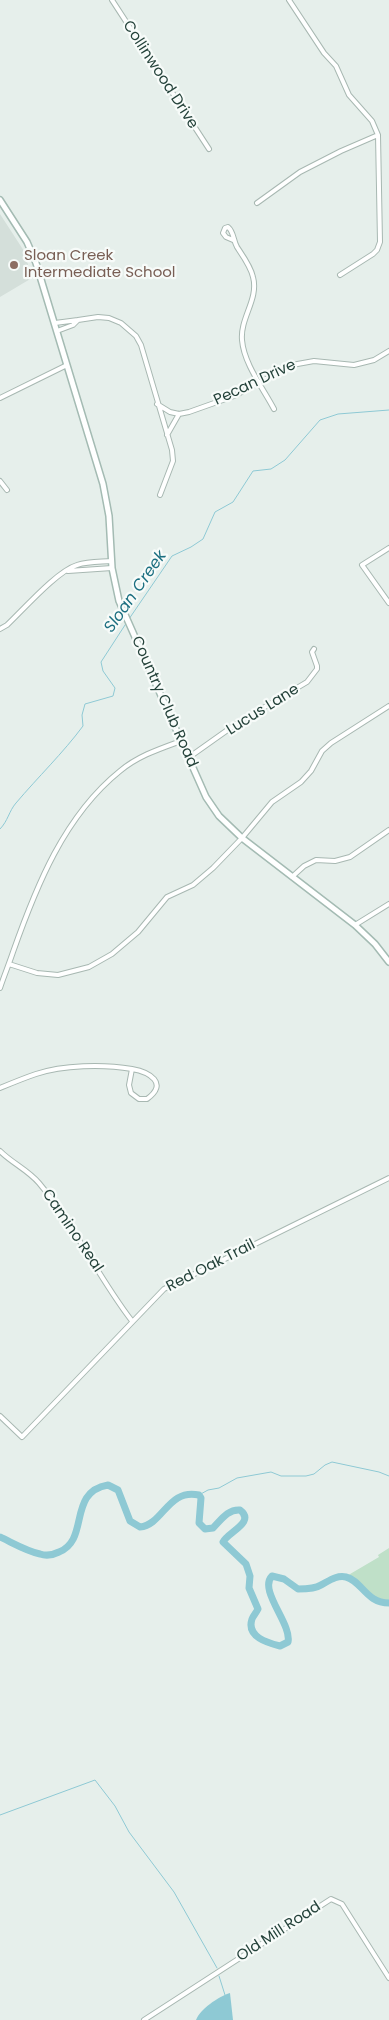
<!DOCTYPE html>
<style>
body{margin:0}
canvas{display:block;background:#e6efeb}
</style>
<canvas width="389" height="2020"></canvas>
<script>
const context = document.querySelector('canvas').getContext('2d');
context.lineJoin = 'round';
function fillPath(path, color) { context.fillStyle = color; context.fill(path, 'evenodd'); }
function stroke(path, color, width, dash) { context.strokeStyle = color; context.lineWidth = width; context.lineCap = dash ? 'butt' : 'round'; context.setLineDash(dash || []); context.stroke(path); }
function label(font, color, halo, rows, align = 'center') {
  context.font = font + ' Poppins,sans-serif'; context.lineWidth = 4.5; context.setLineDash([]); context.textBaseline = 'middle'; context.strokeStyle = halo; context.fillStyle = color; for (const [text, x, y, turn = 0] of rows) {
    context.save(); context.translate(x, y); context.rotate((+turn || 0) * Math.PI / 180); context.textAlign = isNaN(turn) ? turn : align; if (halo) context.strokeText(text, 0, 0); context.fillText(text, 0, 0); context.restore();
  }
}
fillPath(new Path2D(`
 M0,214l24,37 8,27 -32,19z`), '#d4dfda');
fillPath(new Path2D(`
 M389,1548v55l-11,-1 -24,-21 -9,-4 34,-20 -1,-2z`), '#bfe0c8');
fillPath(new Path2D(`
 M230,1993l3,27h-37c4,-11 22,-23 34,-27z`), '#8ec9d4');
stroke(new Path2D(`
 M129,619l43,-63 19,-9 12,-8 12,-27 18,-10 20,-31 18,-2 14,-9 35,-40 18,-6 51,-4
 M0,829c8,-8 9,-18 16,-26 22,-26 47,-50 67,-77l-1,-11 3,-11 28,-8 2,-8 -12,-17 -2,-9 26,-40
 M199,1495l9,-5 11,-2 18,-10 34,-6 10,4h25l8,-2 11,-9 7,-3 47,10 10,4
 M0,1815l95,-35 20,26 14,26 45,60 43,76
 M219,1976l6,19`), '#8ec9d4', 1);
stroke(new Path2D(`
 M0,1537c13,6 26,14 40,17 6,2 13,1 19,-2 31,-12 8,-60 49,-67l10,5 12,31 10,6c23,-2 28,-39 59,-32l2,3 -2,25 6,6 8,-1c8,-8 15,-19 27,-18 16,12 -12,22 -17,32l23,22 4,12 -1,12 9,21c-2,4 -5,7 -6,10 -6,18 16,24 28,27l8,-4c4,-18 -30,-52 -16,-66l12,3 14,10c7,0 17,0 23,-4 8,-4 15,-10 25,-8 16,4 20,26 43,26`), '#8ec9d4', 7);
const street = new Path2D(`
 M112,0l97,149
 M289,0l35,53 12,13 13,29 23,26 6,14 2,107 -3,8 -4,4 -33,21
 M257,203l43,-31 41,-21 37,-16
 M233,240l-7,-3 -3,-4 2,-5 3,-1c6,5 5,13 9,20 6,9 14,20 16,30 6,22 -13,41 -11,63 2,24 21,48 32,69
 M78,320l20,-3 11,1 12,5 15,13 5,9 31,105 1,11 -13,34
 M55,323l23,-3 -5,5 -16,6
 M0,398l67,-33
 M157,404l13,8 9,2 10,-2 45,-16 58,-31 22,-4 40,4 20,-5 15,-9
 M167,435l12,-21
 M0,481l7,9
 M389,548l-27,17 27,38
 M68,571l44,-3
 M0,629l7,-4c17,-16 50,-54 70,-60 12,-4 23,-3 35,-4
 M188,758l48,-34 71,-42 10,-13v-3l-5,-14 2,-3
 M292,877l12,-11 12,-6 19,1 15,-4 39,-27
 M355,925l34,-21
 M9,964l28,9 21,2 31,-8 23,-13 26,-22 29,-35 26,-12 20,-17 29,-30 30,-36 29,-20 10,-11 11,-20 9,-8 58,-37
 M0,988c4,-12 9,-24 13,-36 23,-65 51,-136 107,-181 18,-15 39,-22 61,-30
 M132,1069c17,3 37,14 15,30h-8l-8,-6 -2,-8z
 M0,1088c12,-5 24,-10 36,-14 27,-9 67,-10 96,-5
 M0,1151c12,12 28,19 39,32 36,43 59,94 93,138
 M0,1416l22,21 142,-148 225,-111
 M144,2020l187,-121 11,5 47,74`);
const secondary = new Path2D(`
 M0,200l27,42 9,21 67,221 6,32 3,52 7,33 87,196 13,19 23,22 113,87 20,19 14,18`);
stroke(street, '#a8b8b2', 6);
stroke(secondary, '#a4bbb3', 8);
stroke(street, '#fff', 4);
stroke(secondary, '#fff', 5);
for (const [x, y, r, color] of [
 [14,265,5,"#8d6e63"]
]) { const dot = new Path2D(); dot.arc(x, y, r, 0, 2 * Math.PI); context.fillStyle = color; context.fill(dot); stroke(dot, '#f7fbf9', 2); }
label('15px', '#24423a', '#f7fbf9', [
 ["Collinwood Drive",160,75,57],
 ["Pecan Drive",255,383,-25],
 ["Country Club Road",164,702,66],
 ["Lucus Lane",263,710,-32],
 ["Camino Real",72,1231,56],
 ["Red Oak Trail",211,1266,-27],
 ["Old Mill Road",279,1932,-33]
]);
label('15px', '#785e54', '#f7fbf9', [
 ["Sloan Creek",24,256],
 ["Intermediate School",24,273]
], 'left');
label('italic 16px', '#1c6f80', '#f7fbf9', [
 ["Sloan Creek",136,592,-55]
]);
</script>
